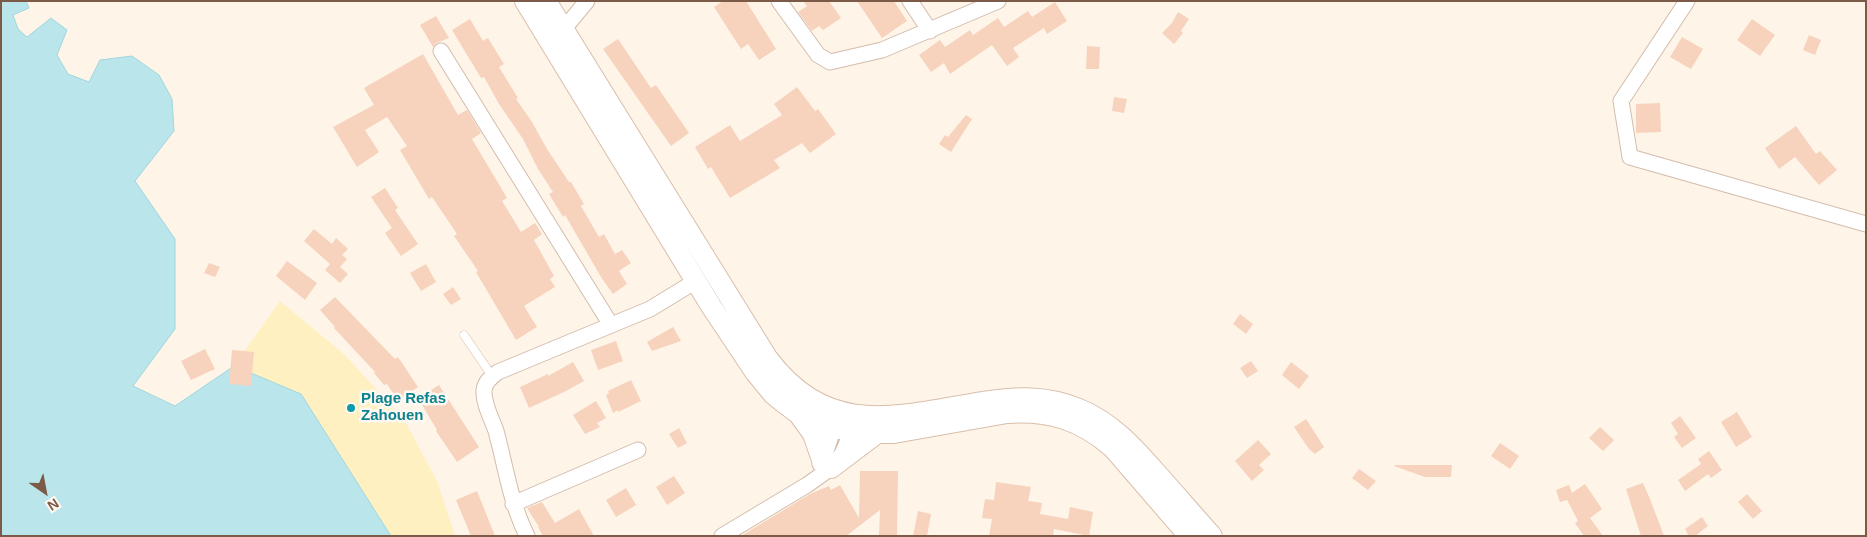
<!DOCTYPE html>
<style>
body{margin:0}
#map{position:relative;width:1867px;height:537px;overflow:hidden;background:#fef5e8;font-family:Helvetica,sans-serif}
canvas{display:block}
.frame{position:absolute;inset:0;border:2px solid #7c5a48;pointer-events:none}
.north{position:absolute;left:20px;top:467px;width:50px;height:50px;-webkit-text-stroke:4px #fff9f1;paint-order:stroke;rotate:147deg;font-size:14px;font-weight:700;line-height:20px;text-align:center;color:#7c5a48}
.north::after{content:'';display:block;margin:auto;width:18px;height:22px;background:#7c5a48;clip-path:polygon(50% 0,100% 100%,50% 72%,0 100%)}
</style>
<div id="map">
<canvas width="1867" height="537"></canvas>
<div class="frame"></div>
<div class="north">N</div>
</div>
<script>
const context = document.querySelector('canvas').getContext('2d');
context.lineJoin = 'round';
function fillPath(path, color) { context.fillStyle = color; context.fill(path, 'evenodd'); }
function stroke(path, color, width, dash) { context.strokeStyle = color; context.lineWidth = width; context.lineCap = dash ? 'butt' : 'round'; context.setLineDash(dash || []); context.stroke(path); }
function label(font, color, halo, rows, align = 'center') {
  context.font = font + ' Helvetica,sans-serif'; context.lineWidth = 5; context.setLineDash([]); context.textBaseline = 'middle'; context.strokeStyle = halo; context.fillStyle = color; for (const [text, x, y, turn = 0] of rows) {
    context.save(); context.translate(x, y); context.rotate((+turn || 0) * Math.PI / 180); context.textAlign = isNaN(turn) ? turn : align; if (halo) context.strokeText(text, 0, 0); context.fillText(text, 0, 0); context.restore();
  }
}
fillPath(new Path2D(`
 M280,301l65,54 60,66 32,60 18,55h-64l-90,-142 -67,-28z`), '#fff0c2');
const water = new Path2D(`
 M1,1h25l3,7 -16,7 5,14 9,8 24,-19 16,12 -10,25 11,19 21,8 11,-22 32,-4 27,19 13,24 2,32 -39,50 40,58v90l-42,57 42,20 59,-40 67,28 90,142h-390z`);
fillPath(water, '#bae5eb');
stroke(water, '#9fd6de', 1);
fillPath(new Path2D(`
 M723,1h23l30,48 -17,11 -11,-16 -7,5 -27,-42z
 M803,1h26l12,17 -18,12 -4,-4 -7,5 -14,-19 9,-6z
 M857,1h37l13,20 -25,17z
 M1055,2l12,19 -20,13 -3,-6 -31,20 6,9 -12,9 -15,-21 -42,29 -6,-11 -13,9 -12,-17 21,-15 5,7 25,-17 3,5 25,-17 6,9 24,-16 4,6z
 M1178,12l11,7 -8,12 2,2 -9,11 -12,-11 10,-10z
 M436,16l13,22 -13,5 -3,4 -13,-22z
 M470,19l13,22 5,-3 16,26 -5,3 19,31 -2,1 16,23 15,27 22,33h2l13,22 -3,2 18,31 5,-3 11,20 7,-4 9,13 -12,8 8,13 -14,10 -12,-17 -36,-62 -2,2 -14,-23 4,-2 -15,-23 -15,-30 -24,-35 -15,-27 -3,1 -29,-48z
 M1752,19l23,16 -15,21 -23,-16z
 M1809,35l12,5 -6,15 -12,-5z
 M1682,37l21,12 -12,20 -21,-12z
 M618,39l33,49 5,-3 33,48 -18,13 -68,-97z
 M1087,46l13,1 -1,22h-13z
 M423,54l35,61 9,-5 14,23 -9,6 35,59 -5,3 19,31 14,-9 7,11 -8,6 20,36 -4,3 5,8 -31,19 13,21 -21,13 -40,-68 2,-1 -24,-35 3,-2 -25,-37 -3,2 -29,-49 7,-4 -20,-29 -22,13 14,22 -22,15 -24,-40 41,-22 -10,-17z
 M797,87l18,24 3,-2 18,25 -26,19 -8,-10 -28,17 6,8 -50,30 -19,-31 -3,2 -13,-22 35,-22 10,16 42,-26 -8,-11z
 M1114,97l13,2 -3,14 -12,-2z
 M1660,103l1,29 -25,1v-29z
 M966,115l6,4 -21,33 -12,-8 6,-9 3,2z
 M1796,126l20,28 4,-3 17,19 -18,15 -24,-28 -16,12 -14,-21z
 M385,188l13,20 -3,2 23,34 -17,12 -16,-23 7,-5 -21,-31z
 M314,229l18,15 4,-6 12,11 -6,6 5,4 -7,8 8,7 -8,9 -15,-13 5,-6 -26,-23z
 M287,261l30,22 -12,17 -29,-24z
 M209,263l11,4 -5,10 -11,-4z
 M426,264l10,18 -15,9 -11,-18z
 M453,287l8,12 -10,6 -8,-11z
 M335,297l60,62 3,-2 20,30 -20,14 -11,-17 -3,1 -10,-12 1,-1 -41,-44 1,-1 -15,-17z
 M1240,314l13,10 -7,10 -13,-10z
 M673,327l8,14 -29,10 -5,-9z
 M616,341l7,20 -25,9 -7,-20z
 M205,349l10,20 -24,11 -10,-19z
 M232,350l22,2 -3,34 -22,-2z
 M1251,361l7,10 -11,7 -7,-10z
 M573,362l11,19 -18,10 -37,17 -9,-21 28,-13v2z
 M1291,362l18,14 -10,13 -17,-14z
 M631,380l10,21 -23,11v-2l-5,3 -7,-18 3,-2 -1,-2z
 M439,385l40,62 -22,15 -21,-31 1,-1 -19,-32z
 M596,401l10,17 -9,5 3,4 -15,7 -12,-19z
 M1737,412l15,25 -16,10 -15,-25z
 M1680,416l16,22 -14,10 -8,-11 4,-3 -7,-11z
 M1306,419l18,28 -9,7 -6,-5 -15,-22z
 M1600,427l14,13 -11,11 -14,-13z
 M679,428l8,15 -9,5 -9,-14z
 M1258,440l13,14 -12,11 5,5 -12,11 -17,-20z
 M1500,443l19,13 -9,13 -19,-13z
 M1709,451l13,19 -11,8 -3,-4 -23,17 -7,-11 23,-16 -3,-5z
 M1395,465h57l-1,12h-26l-31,-11z
 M1359,469l17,12 -8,9 -16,-12z
 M860,471h38l-1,65h-18l1,-26 -34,26h-105l69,-42 19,-8 2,4 9,-5 19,33z
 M674,476l11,17 -18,12 -11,-18z
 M996,482l35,5 -3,14 14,2 -2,11 28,5 2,-12 23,5 -4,24 -35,-7 -1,7h-64l3,-17 -10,-1 3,-19 9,1z
 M1643,483l7,16 14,37h-23l-15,-47z
 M1585,484l17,25 -12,9 13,18h-19l-9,-13 3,-2 -11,-21 -7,2 -4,-12 13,-5 3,8z
 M626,488l10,17 -20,12 -10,-17z
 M477,491l18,45h-24l-15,-36z
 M1747,494l15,17 -9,8 -15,-17z
 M542,502l13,21 24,-14 15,27h-51l-5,-9h1l-12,-19z
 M918,511l13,3 -4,22h-14z
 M1702,517l6,9 -13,10h-6l-4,-7z`), '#f7d2bd');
const lane = new Path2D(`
 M464,335l28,41`);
const street = new Path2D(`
 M779,1l39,54 12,7 52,-12 116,-49
 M910,1l20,30
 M1687,1l-66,100 9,56 236,67
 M555,34l8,-4 24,-29
 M441,51l170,274
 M820,464l6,-13 11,-33
 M513,504l125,-54
 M527,536c-17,-35 -21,-68 -31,-105 -4,-12 -13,-27 -12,-41 1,-8 7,-13 14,-18l152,-63 46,-28
 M722,536l85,-51 24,-17 11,-14 14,-32`);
const secondary = new Path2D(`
 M525,1l186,305 44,66 18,22 11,9 12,9 28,13 34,8h36l113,-20c43,-3 74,7 106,35l76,88
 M546,1l222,358c61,80 129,57 214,43 33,-5 65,-7 97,7 34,14 56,40 80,67 18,20 35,40 53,60
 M798,413l15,21 9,26
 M831,468l45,-34`);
stroke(lane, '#d3bcac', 9);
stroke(street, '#d3bcac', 17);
stroke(secondary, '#d9beab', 22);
stroke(lane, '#fff', 8);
stroke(street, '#fff', 15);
stroke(secondary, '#fff', 20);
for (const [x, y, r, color] of [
 [351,408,5,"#0f9aa8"]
]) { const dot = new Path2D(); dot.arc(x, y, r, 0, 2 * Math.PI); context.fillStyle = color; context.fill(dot); stroke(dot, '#fff9f1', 2); }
label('bold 15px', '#0d838f', '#fff9f1', [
 ["Plage Refas",361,399],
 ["Zahouen",361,416]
], 'left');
</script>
